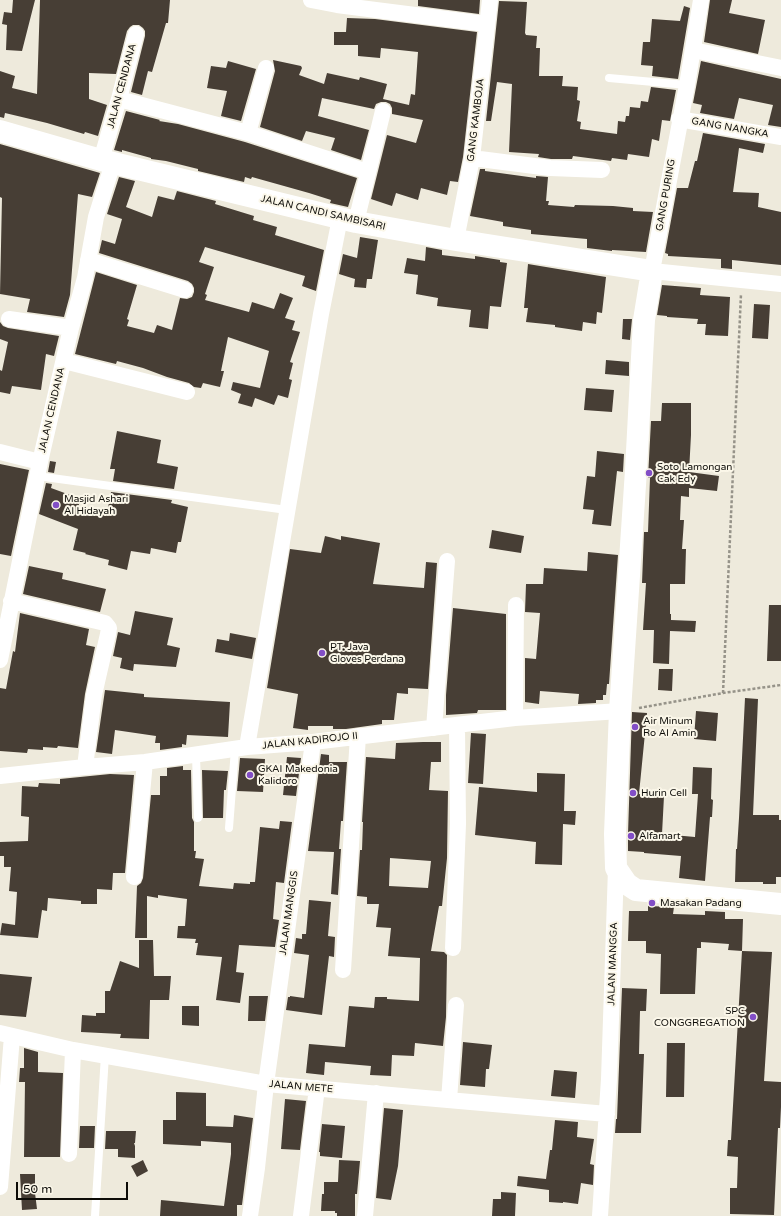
<!DOCTYPE html>
<style>
body{margin:0}
#map{position:relative;width:781px;height:1216px;overflow:hidden;background:#eeeadc;font-family:"Varela Round",sans-serif}
canvas{display:block}
.scale{position:absolute;left:16px;top:1182px;width:112px;height:18px;box-sizing:border-box;border:2px solid #0d0c08;border-top:0;padding-left:5px;font-size:12px;line-height:14px;white-space:nowrap;color:#0d0c08;-webkit-text-stroke:3px #fbf7e9;paint-order:stroke}
</style>
<div id="map">
<canvas width="781" height="1216"></canvas>
<div class="scale">50 m</div>
</div>
<script>
const context = document.querySelector('canvas').getContext('2d');
context.lineJoin = 'round';
function fillPath(path, color) { context.fillStyle = color; context.fill(path, 'evenodd'); }
function stroke(path, color, width, dash) { context.strokeStyle = color; context.lineWidth = width; context.lineCap = dash ? 'butt' : 'round'; context.setLineDash(dash || []); context.stroke(path); }
function label(font, color, halo, rows, align = 'center') {
  context.font = font + ' "Varela Round",sans-serif'; context.lineWidth = 4; context.setLineDash([]); context.textBaseline = 'middle'; context.strokeStyle = halo; context.fillStyle = color; for (const [text, x, y, turn = 0] of rows) {
    context.save(); context.translate(x, y); context.rotate((+turn || 0) * Math.PI / 180); context.textAlign = isNaN(turn) ? turn : align; if (halo) context.strokeText(text, 0, 0); context.fillText(text, 0, 0); context.restore();
  }
}
fillPath(new Path2D(`
 M13,0h22l-13,51 -16,-1 1,-25 -5,-1 2,-12 8,1z
 M40,0h130l-2,23h-2l-14,49 -4,-1 -6,24 -11,-3 14,-56v-5l-2,-3 -4,-3h-6l-3,2 -3,4 -11,43 -27,-1v26l18,6 -9,31 -13,-4 -1,2 -37,-11 -42,-10 -1,5 -4,-1v-46l15,5 -3,12 25,6z
 M418,0h62l-1,14 -61,-8z
 M710,0h22l-3,13 36,7 -7,34 -54,-12z
 M499,1l28,1 -2,31 1,2 11,1 -1,12h4l-1,28h24l-1,10 16,1 -1,13 3,1 -3,20 4,1 -1,7 37,5 1,-13 7,1 1,-6h3l1,-9 10,1 1,-7 7,1 3,-15 25,3 -6,31 -8,-1 -3,21 -7,-2 -3,18 -21,-3 -1,6 -15,-2 -1,3 -38,-5 -1,3h-21l-13,-2 1,-3 -30,-2 3,-68 -15,-2 -6,39h-5z
 M684,6l6,2 -12,71 -26,-3 1,-10 -12,-1 2,-23h7l2,-23 28,2z
 M347,18l28,1 102,13 -14,125 -5,25 -8,-1 -3,14 -26,-7 -3,12 -22,-7 -4,13 -21,-7 16,-64 29,8 7,-23 -31,-6v-6l-2,-4 -4,-2h-5l-5,2 -2,5 -52,-11 -4,18 51,14 -8,30 -30,-10 4,-12 -29,-7 -4,10 -42,-14 15,-56 -2,-11 28,6 1,2 -3,7 25,9 3,-11 32,7 1,-3 27,7 -4,15 26,6 2,-11 4,1 3,-43 -37,-4 -1,10 -22,-2v-11h-24v-13h12z
 M228,61l28,8 -15,52 -20,-5 6,-25 -20,-3 4,-22 15,2z
 M701,61l80,18v48l-13,-2 5,-20 -34,-7 -5,21 -34,-6 2,-8 -9,-2z
 M126,111l34,9 -1,1 19,3 67,18 112,36 -9,29 -18,-4 1,-3 -22,-7 -57,-16 -1,2 -6,-2 -1,5 -46,-11v-2l-32,-8 -15,-2v-1l-29,-8v2l-8,-2z
 M703,133l62,11 -2,9 -24,-5 -6,44 26,1 -1,14 23,5v53l-49,-5v9l-11,-1v-9l-53,-3v-2l-3,-1 12,-65h11l7,-27h2z
 M0,144l100,29 -8,24 -14,-3 -8,101 -6,22 -37,-5 3,-13 -30,-5 2,-96 -2,-1z
 M480,169h5v2l51,7v-2l12,1 -2,24h3l-1,4 26,2 1,-2 38,1 20,2v3l20,1 -7,40 -34,-2v1l-25,-3v-9l-56,-5v-4l-28,-4v-4l-33,-6z
 M119,177l16,4 -9,26 26,10 6,-21 16,4 3,-9 39,10 -1,3 39,12 -1,4 24,7 -2,8 49,15 -8,41 -14,-5 3,-10 -100,-29 -6,15 15,5 -9,27 2,1 -2,5 44,12 3,-10 22,7 6,-16 13,5 -8,20 10,3 -3,9 8,2 -10,30 3,1 -4,16 3,1 -4,18 -10,-3 -4,10 -19,-7 -3,9 -14,-4 3,-9 -10,-4 2,-8 27,6 9,-37 -41,-14 -7,34h3l-4,16 -17,-4 -2,5 -7,-1 -5,-4 -22,-6 -24,-9 -26,-7 -1,3 -41,-10 21,-82 41,13 -10,34 2,1 -2,6 27,7 3,-8 15,5 8,-32 7,1 5,-2 2,-5v-4l-2,-4 -4,-3 -89,-28 3,-13 13,4 7,-25 -15,-5z
 M360,237l18,3 -6,39h-5l-1,9 -12,-1 1,-8 -16,-5 4,-20 14,4z
 M426,247l16,3v5l33,4v-3l25,4v2l7,1 -6,44 -11,-1 -2,23 -19,-2 2,-17 -34,-4 1,-8 -22,-4 2,-19 -14,-2 3,-15 18,3z
 M528,264l78,13 -4,36 -5,-1 -1,12 -13,-2 -1,9 -27,-4v-2l-29,-3 2,-14h-4z
 M662,285l39,3 -1,7 30,2 -2,39 -23,-1 1,-11h-9l1,-5 -31,-2v-1l-10,-1z
 M754,304l16,1 -2,34 -16,-1z
 M623,319h9l-2,21 -8,-1z
 M0,322l3,4 5,2 51,8 -5,20 -8,-2 -5,36 -29,-4 -2,8 -10,-2v-22l2,1 6,-29 -8,-3z
 M606,360l23,2v14l-24,-2z
 M586,388l28,2 -2,22 -28,-2z
 M662,403h29v32l-2,37 30,4 -2,15 -28,-3v9l-8,-1 -1,24h4l-2,29h4l-1,35h-15v30h1v6l25,1 -1,11 -25,-1 -1,33 -16,-1 1,-33h-11l3,-47h-4l2,-51h4l2,-54h-2l3,-57h10z
 M117,431l44,9 -4,23 21,4 -4,22 -61,-8 2,-12h-5z
 M597,451l27,3 -1,18 -6,-1 -6,55 -19,-2 2,-14 -11,-1 4,-33 8,1z
 M50,461l6,1 -2,11 -6,-1z
 M0,464l29,6 -18,86 -11,-2z
 M46,483l6,1 -1,4 30,11 -3,8 29,6 4,-21 61,8 -1,3 17,4 -7,35h-3l-2,11 -25,-5 -1,6 -19,-3 -4,19 -19,-5 1,-5 -24,-6 1,-1 -13,-3 5,-21 -39,-15z
 M492,530l32,6 -3,17 -32,-5z
 M325,536l16,4v-4l39,7 -7,41 51,4 2,-26 11,1 -9,126 -20,-1v6l-11,-1 -3,27h-12v4l-36,5h-13v-3h-25v4l-15,-2 5,-34 -31,-6 23,-139 31,4z
 M588,552l30,3 -9,129h-2l-1,11h-3v5h-7v3l-18,1 1,-10 -39,-3 -1,13 -14,-2v-44l11,1 4,-46 -15,-1 1,-28h17l1,-16 43,3z
 M29,566l34,7 -1,6 44,10 -6,23 -77,-18z
 M769,605h12v56h-14z
 M453,608l53,6v96h-28l-1,3 -31,2v-20z
 M135,611l38,7 -6,27 13,3 -4,19 -42,-3 -1,7 -13,-3 2,-10 -9,-2 5,-24 12,3z
 M20,613l69,16 -3,16 9,2 -10,47 -7,54 -20,-2 -1,2 -14,-1v3l-15,-1 -1,4 -27,-2v-63l6,1 7,-38 2,1z
 M230,633l26,5 -4,21 -37,-7 2,-13 12,2z
 M659,669h14l-1,22 -14,-1z
 M105,690l39,4v3l86,5 -2,35 -41,-2 -1,10 -4,-1v3l-22,3v-7h-5l1,-7 -41,-6 -3,24 -16,-2z
 M745,698l13,1 -5,116h26v5h2v57h-5v7h-13v-2h-28l1,-33h1l2,-31z
 M696,711l22,2 -2,28 -22,-2z
 M632,712l15,1 -8,81 25,2 -2,38 33,3 3,-43h-6l1,-27 19,1 -1,31 2,1 -1,17h-2l-5,64 -26,-3 2,-22 -37,-3v-1l-16,-1v-17z
 M471,733l15,1 -3,50 -15,-1z
 M423,742h18v20h-10l-2,28 19,1 -1,67 -5,48h-3l-8,45 13,1 3,3 -1,62 -3,29 -28,-3 -1,13 -22,-1 -1,21 -21,-1 1,-9 -46,-4 -1,13 -18,-2 3,-29 36,3 4,-41 25,2 1,-11h12v2l32,2 1,-43 -32,-2 3,-28 -15,-1 3,-23h-12v-7l-10,-1 3,-46h2l1,-28h-1l4,-65 29,2 1,-16zM390,858l41,3 -3,27 -39,-2z
 M321,754l8,1v7h18l-4,59h-2l-2,28h2l-3,46 -7,-1 3,-42 -26,-1z
 M287,757l14,1 -5,38 -13,-1z
 M240,758l25,1 -2,33 -26,-1z
 M183,766v4h8l1,48 2,4v29h2l-1,7 9,1 -5,27 34,3 1,-6 16,1v-2h5l5,-55 19,2 1,-8 12,1 -8,61 -8,-1 -3,37 6,1 -4,27 -36,-2 -3,27 8,1 -4,30 -24,-3 6,-43 -26,-2 2,-12h-3l1,-4 -19,-1 1,-12h7l2,-27 -29,-4v3l-11,-2v42h-12l2,-52 4,-3 2,-5 8,-83h9v-19h7v-8z
 M202,770l26,1 -2,19h-2l-1,28h-20z
 M537,773l28,1 -1,37h12l-1,14 -12,-1 -1,41 -27,-1 1,-22 -61,-7 4,-48 58,5z
 M110,774l24,1 -9,98h-12l-1,17 -15,-1v15h-16v-3l-33,-3 -1,13 -5,-1 -4,28 -38,-3 2,-12 13,2 2,-33 -8,-1 2,-24h-7v-11h-4v-14l28,-1 1,-24 -8,-1 1,-30 16,1 1,-4 21,1v-5z
 M309,900l22,2 -3,34 7,1 -1,20 -5,-1 -7,59 -36,-5 2,-13h2v-1l14,2 5,-43 -15,-2 2,-15 6,1v-5h4z
 M648,906l26,1 -1,7 32,1v-4l20,1v7h18l-1,32 -14,-1 1,-6 -28,-2v6h-4l-2,46h-35l1,-40 -15,-1v-12h-18l1,-30h19z
 M139,940h14l1,36h17l-2,24h-19l-1,39 -29,-1 1,-4 -40,-2 1,-17 14,1v-3h9v-22h5l10,-30 19,7z
 M742,951l30,1 -8,129 17,1v25l-1,21h-2l-4,87 -44,-1v-26h7l1,-31 -11,-1 1,-16h3z
 M0,974l32,3 -6,40 -26,-2z
 M622,988l25,1 -1,22h-6l-1,43h5l-3,79h-26l1,-14h1z
 M249,996h19l-3,25h-17z
 M182,1006h17v20l-17,-1z
 M463,1042l29,3 -3,24h-3l-1,18 -25,-2z
 M667,1043h18l-1,54h-18z
 M24,1048l14,4v20l25,1 -3,84h-36l1,-75h-6l1,-14h4z
 M554,1070l23,2 -2,26 -24,-2z
 M176,1092l30,1v33l27,1 1,-12 19,3 -11,87h-5v11h-77l1,-16 63,6 7,-52v-11l-30,-2v5l-38,-2v-24h13z
 M285,1099l21,2 -6,49 -19,-1z
 M384,1108l19,2 -5,56 -7,34 -15,-2z
 M555,1120l23,2 -1,15 17,2 -4,25 4,1 -1,20 -12,-2 -3,21 -15,-2v1l-14,-1v-12l-32,-4 1,-10 28,3 4,-29h2z
 M322,1124l23,2 -3,32 -22,-2v-4h-1z
 M80,1126h15l-1,22h-15z
 M106,1131h30l-1,12h-1l1,3v12l-17,-1v-8h-13z
 M143,1160l5,11 -11,6 -6,-11z
 M339,1160l21,1 -3,33h-2v22h-18v-3h-2v-2h-14l1,-17h2v-12h14z
 M20,1174h15v19l2,16 -15,1z
 M501,1192l15,1 -1,23h-23l1,-17h8z`), '#473e35');
stroke(new Path2D(`
 M723,693l18,-399
 M639,708l84,-15 58,-8`), '#969389', 2.5, [3, 2]);
stroke(new Path2D(`
 M609,78l78,7
 M37,476l250,34
 M196,755l2,63
 M229,828l6,-79
 M95,1216l10,-161`), '#fff', 8);
stroke(new Path2D(`
 M311,0l26,5 149,19
 M701,0l-14,85 -35,186 129,13
 M693,50l88,18
 M266,68l-18,65 120,39
 M119,99l129,34
 M679,119l102,18
 M472,158l78,10 52,2
 M101,160l18,-61 17,-65
 M356,222l27,-111
 M456,240l16,-82 18,-158
 M88,260l97,30
 M9,319l62,9
 M64,361l123,31
 M0,452l40,10
 M11,601l94,22 4,5 -1,6 -14,61 -9,72
 M0,660l40,-198 31,-134 14,-50 11,-61 17,-54
 M515,718l1,-113
 M434,728l13,-167
 M247,747l74,-433 19,-96
 M0,776l85,-9 60,-5 102,-15 66,-5 202,-24 105,-7
 M134,877l11,-115
 M453,948l5,-124 -1,-98
 M343,970l15,-234
 M0,1033l73,17 193,34 341,30
 M449,1100l7,-95
 M69,1154l4,-104
 M0,1187l12,-151
 M250,1216l7,-48 9,-84 47,-342
 M301,1216l16,-128
 M365,1216l11,-123
 M600,1216l9,-137 7,-211`), '#fff', 16);
stroke(new Path2D(`
 M0,131l101,29 255,62 100,18 196,31 -8,49 -8,150 -16,241 -5,123 1,34 11,16 9,6 145,14`), '#fff', 22);
for (const [x, y, r, color] of [
 [649,473,4,"#824ec6"],
 [56,505,4,"#824ec6"],
 [322,653,4,"#824ec6"],
 [635,727,4,"#824ec6"],
 [250,775,4,"#824ec6"],
 [633,793,4,"#824ec6"],
 [631,836,4,"#824ec6"],
 [652,903,4,"#824ec6"],
 [753,1017,4,"#824ec6"]
]) { const dot = new Path2D(); dot.arc(x, y, r, 0, 2 * Math.PI); context.fillStyle = color; context.fill(dot); stroke(dot, '#fbf7e9', 1.5); }
label('10px', '#0d0c08', '#fbf7e9', [
 ["JALAN CENDANA",122,86,-75],
 ["GANG KAMBOJA",476,120,-83],
 ["GANG NANGKA",730,128,10],
 ["GANG PURING",666,195,-80],
 ["JALAN CANDI SAMBISARI",323,213,13],
 ["JALAN CENDANA",52,410,-77],
 ["JALAN KADIROJO II",310,741,-6],
 ["JALAN MANGGIS",289,913,-82],
 ["JALAN MANGGA",613,964,-88],
 ["JALAN METE",301,1087,5]
]);
label('10px', '#0d0c08', '#fbf7e9', [
 ["Soto Lamongan",657,467],
 ["Cak Edy",657,479],
 ["Masjid Ashari",64,499],
 ["Al Hidayah",64,511],
 ["PT. Java",330,647],
 ["Gloves Perdana",330,659],
 ["Air Minum",643,721],
 ["Ro Al Amin",643,733],
 ["GKAI Makedonia",258,769],
 ["Kalidoro",258,781],
 ["Hurin Cell",641,793],
 ["Alfamart",639,836],
 ["Masakan Padang",660,903],
 ["SPC",745,1011,"right"],
 ["CONGGREGATION",745,1023,"right"]
], 'left');
</script>
